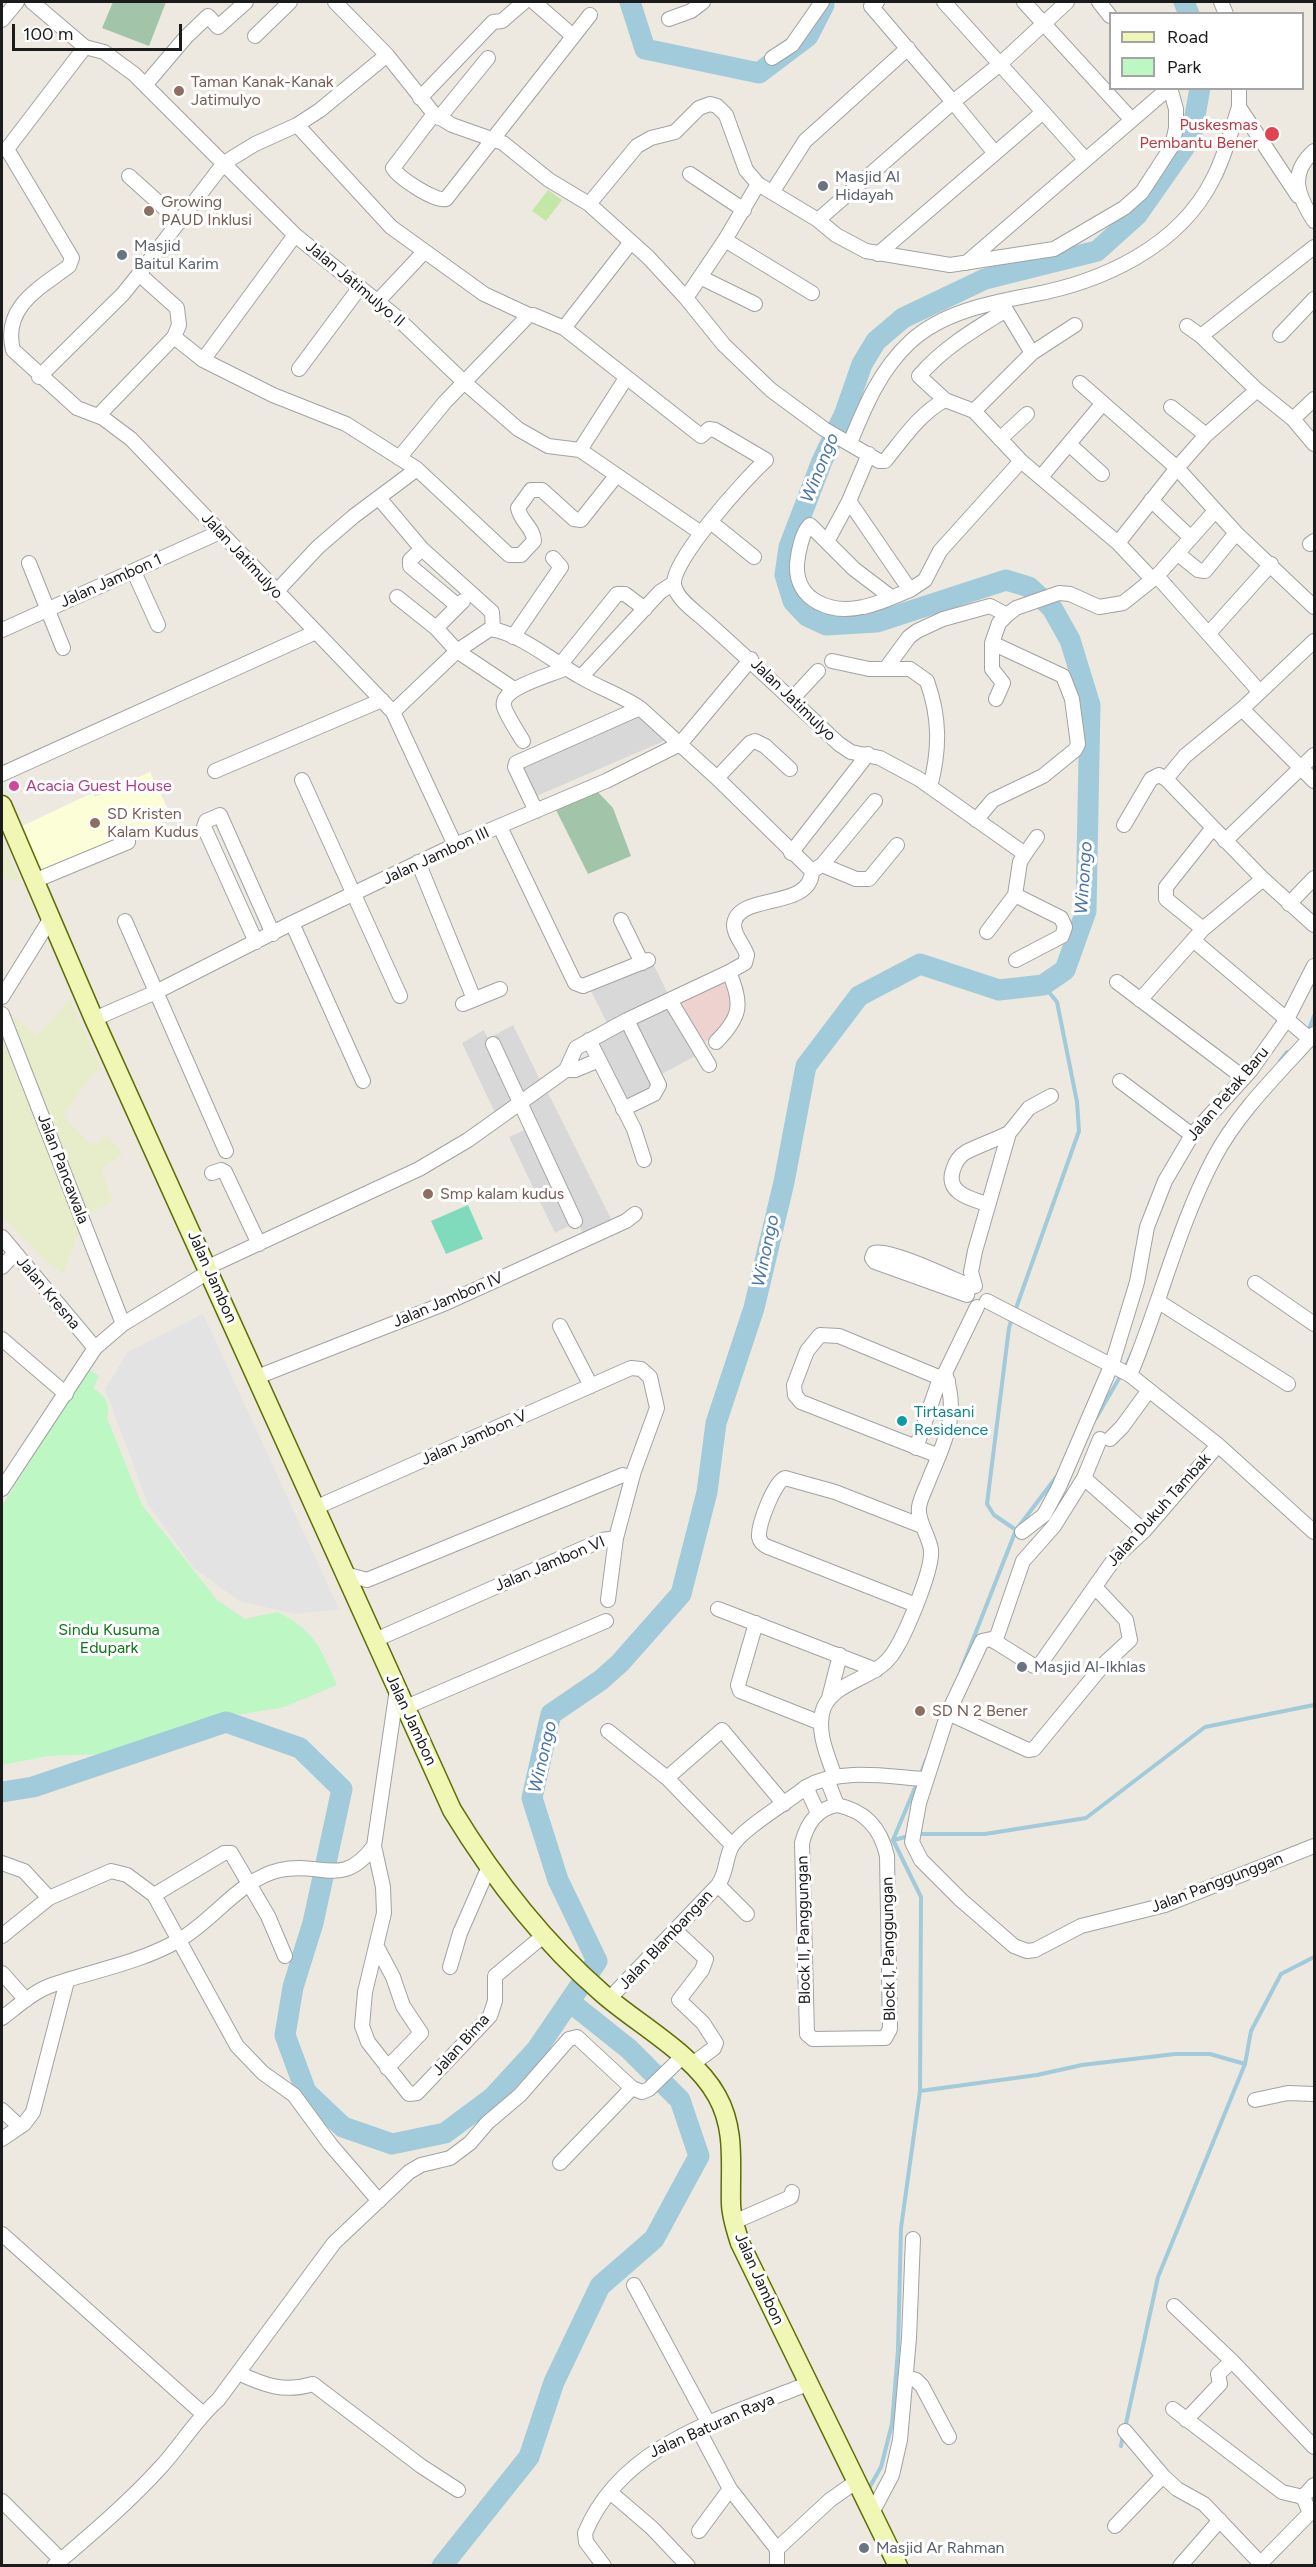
<!DOCTYPE html>
<style>
body{margin:0}
#map{position:relative;width:1316px;height:2567px;overflow:hidden;background:#ede9e0;font-family:Figtree,sans-serif}
canvas{display:block}
.frame{position:absolute;inset:0;border:3px solid #1b1b1b;pointer-events:none}
.legend{position:absolute;left:1109px;top:12px;width:195px;height:78px;box-sizing:border-box;background:#fff;border:2px solid #a4a4a4;margin:0;padding:8px 10px;list-style:none;font-size:18px;color:#1b1b1b}
.legend li{display:flex;align-items:center;gap:12px;height:30px}
.legend b{width:30px;border:2px solid #a4a4a4}
.scale{position:absolute;left:12px;top:24px;width:170px;height:27px;box-sizing:border-box;border:3px solid #1b1b1b;border-top:0;padding-left:8px;font-size:18px;line-height:21px;white-space:nowrap;color:#1b1b1b;-webkit-text-stroke:4px #fff;paint-order:stroke}
</style>
<div id="map">
<canvas width="1316" height="2567"></canvas>
<div class="frame"></div>
<ul class="legend">
<li><b style="height:8px;background:#f0f7b4"></b>Road</li>
<li><b style="height:16px;background:#bdf7c4"></b>Park</li>
</ul>
<div class="scale">100 m</div>
</div>
<script>
const context = document.querySelector('canvas').getContext('2d');
context.lineJoin = 'round';
function fillPath(path, color) { context.fillStyle = color; context.fill(path, 'evenodd'); }
function stroke(path, color, width, dash) { context.strokeStyle = color; context.lineWidth = width; context.lineCap = dash ? 'butt' : 'round'; context.setLineDash(dash || []); context.stroke(path); }
function label(font, color, halo, rows, align = 'center') {
  context.font = font + ' Figtree,sans-serif'; context.lineWidth = 6; context.setLineDash([]); context.textBaseline = 'middle'; context.strokeStyle = halo; context.fillStyle = color; for (const [text, x, y, turn = 0] of rows) {
    context.save(); context.translate(x, y); context.rotate((+turn || 0) * Math.PI / 180); context.textAlign = isNaN(turn) ? turn : align; if (halo) context.strokeText(text, 0, 0); context.fillText(text, 0, 0); context.restore();
  }
}
fillPath(new Path2D(`
 M632,708l32,33 -132,57 -18,-35z
 M651,959l17,35 -61,29 -17,-34z
 M669,1006l28,49 -37,20 -28,-48z
 M513,1025l29,59 -23,11 -28,-58z
 M627,1027l30,60 -34,18 -31,-62z
 M484,1030l33,74 -20,13 -35,-74z
 M548,1093l66,132 -29,13 -62,-135z
 M527,1129l46,95 -18,9 -46,-96z`), '#d9d8d8');
fillPath(new Path2D(`
 M724,982l13,24 -15,24 -22,15 -23,-41z`), '#eed2cf');
fillPath(new Path2D(`
 M150,772l22,46 -129,61 -25,-51 74,-35 3,4z`), '#fcfed8');
fillPath(new Path2D(`
 M2,839l19,43 -19,-4z
 M70,1000l32,70 -12,7 -27,39 27,28 18,-8 15,18 -22,15 12,32 -27,15 -23,57 -13,-8 -48,-49v-210l35,30z`), '#e7eccb');
fillPath(new Path2D(`
 M548,190l14,10 -16,21 -14,-10z`), '#c3e7a6');
fillPath(new Path2D(`
 M113,2h53l-17,44 -47,-18z
 M597,791l16,17 18,48 -43,18 -33,-66z`), '#a2c5a9');
fillPath(new Path2D(`
 M88,1369l11,7 -6,12c12,8 18,16 14,30l35,87 75,95 28,19 32,-7c39,19 43,36 60,73l-53,22 -64,11 -115,36 -57,2 -46,9v-259z`), '#bdf7c4');
fillPath(new Path2D(`
 M468,1205l15,34 -37,15 -15,-33z`), '#7fdbbc');
fillPath(new Path2D(`
 M203,1314l136,295 -44,5 -56,-13 -45,-33 -46,-64 -43,-115 23,-37z`), '#e3e3e3');
stroke(new Path2D(`
 M1308,1032l6,-16
 M1280,1061l7,-9
 M1200,1173l9,-18
 M1015,1311l64,-180 -2,-29 -20,-100 -14,-17
 M1012,1318l-3,10 -22,176 7,11 22,15
 M1125,1368l8,-17
 M1096,1418l25,-43
 M961,1670l55,-140 41,-54
 M920,1776l6,-16
 M919,1834h66l101,-16 119,-91 109,-22
 M893,1840l24,-57
 M894,1840l11,-3
 M1245,2064l6,-33 30,-57 33,-17
 M920,2091l117,-16 45,-10 93,-11h35l35,10 -87,213 -33,151
 M1121,2446l2,-11
 M868,2490l13,-23 11,-43 6,-74 3,-122 19,-137 1,-194 -28,-57`), '#a1cada', 4);
stroke(new Path2D(`
 M630,2l15,47 114,24 49,-37 16,-31
 M1184,2l5,12
 M2,1792l31,-5 193,-65 74,26 42,41 -29,134 -20,64 -8,48 21,57 37,35 49,17 53,-11 47,-35 45,-49 60,-88 -39,-81 -26,-82 19,-84 50,-34 19,-17 61,-69 26,-102 9,-69 38,-115 30,-126 22,-116 53,-70 61,-32 79,26 44,-5 22,-15 21,-59 4,-206 -20,-65 -18,-32 -23,-21 -23,-7 -129,42 -51,3 -19,-9 -14,-15 -8,-26 4,-28 33,-86 23,-48 17,-49 14,-23 27,-23 82,-39 112,-28 40,-36 54,-77 9,-50
 M442,2566l87,-109 25,-75 46,-96 54,-47 45,-83 -19,-56 -51,-51 -59,-47`), '#a1cada', 21);
const minor = new Path2D(`
 M32,2l53,45 19,5 30,22 161,161 99,80 70,67 54,47 30,17 32,4 121,83
 M335,2l52,53 47,59 18,11 51,18 46,37 40,24 59,53 38,41 38,47 47,45 53,39 55,32h6c18,-22 35,-48 60,-61l29,11 58,-58 43,-28
 M534,2l39,34
 M877,2l-6,4 82,96 47,-38 67,-62
 M1024,2l107,117
 M1099,2l11,14
 M1221,2l5,12
 M669,19l22,-8 12,-9
 M2,20l15,-18
 M255,36l35,-34
 M85,47l-78,102 65,109 -3,8c-29,22 -67,41 -56,84l64,58 26,10 28,21 262,273 62,133
 M387,55l-67,55 -23,15 -42,19 -31,19 -85,111 38,34 2,17 -5,12 29,23 70,35 73,29 71,45 92,86h12l13,-14c0,-13 -14,-20 -16,-33l13,-18h11l32,29 7,1 35,-44
 M772,58l20,-13 30,-43
 M146,84l40,-47 22,-21 10,11 28,-25
 M1239,88v19l59,89
 M420,98l73,-76 9,-1 22,-19
 M1043,112l42,47
 M434,114l-41,54c6,10 42,34 53,31l144,-184
 M439,118l49,-60
 M297,125l94,102 93,67 45,21
 M1314,151c-26,23 -16,45 0,70
 M690,174l54,36
 M129,176l51,46
 M773,191l32,-50 103,-93
 M589,204l48,-58 14,-8 24,-6 24,-24 11,-4 7,2 9,9 20,55 12,14 60,36 18,15 30,16 84,14 104,-16 70,-41 18,-16 30,-46 4,-18v-19l-6,-21
 M818,220l135,-118 41,50
 M725,240l87,53
 M878,254l165,-142 -99,-110
 M966,263l203,-175
 M700,277l55,27
 M686,298l39,-58 33,-56
 M377,302l47,-50
 M1187,326l14,10 56,54
 M564,328l67,-86
 M1280,335l34,-36
 M1201,336l113,-89
 M203,360l92,-125
 M299,369l61,-82
 M39,377l84,-83 16,-20
 M1080,383l97,85 29,-33 51,-45 36,29 21,-20
 M945,400l-26,-24c24,-28 56,-47 87,-66l26,43
 M1171,407l35,28
 M974,411l47,50
 M98,416l76,-79
 M1293,419l21,25
 M1000,439l27,-25
 M850,443c15,-37 30,-73 60,-101 32,-30 80,-39 121,-47 71,-13 148,-48 182,-116 12,-23 18,-48 26,-72
 M1070,445l32,29
 M580,450l46,-72
 M869,454l-20,47 61,89c-15,6 -31,14 -47,17 -32,7 -68,-6 -66,-43 1,-11 5,-32 13,-39l44,44 37,28
 M399,458l46,-56 84,-87h4l31,13 137,108 8,-7 6,1 51,30c-20,18 -94,100 -92,124 1,14 23,29 33,38 45,40 88,81 132,122l12,8 29,6 39,21 106,75 -5,8 -5,33 -28,37
 M1041,477l62,-74
 M379,498l43,51 70,63 1,17
 M1151,500l39,37
 M712,523l42,34
 M828,540l21,-39
 M1118,543l59,-75 59,65 78,74
 M1310,544l4,-3
 M422,549l-12,11v6l48,40
 M1177,553l21,17 7,1 31,-38
 M29,563l34,85
 M134,572l24,53
 M1157,576l102,115
 M910,590l15,-10 15,-29 81,-90 97,82 34,36
 M276,592l42,-45 36,-31 63,-47
 M397,597l39,31 21,23 57,38
 M436,628l27,-27
 M2,630l218,-98
 M1210,632l61,-68
 M513,637l48,-70 -8,-9
 M832,661l37,8h41l17,12c13,37 13,68 3,106
 M560,665l57,-71h8l20,15
 M887,667l22,-30 8,-6 26,-12 47,-13 17,9
 M581,677l79,-85 14,-9
 M792,699l26,-28
 M996,699l7,-16 -11,-14v-26l7,-20 8,-8 9,-7 43,-15 11,1 29,13 24,-4 34,-27 58,-65
 M1242,709l72,72
 M393,712l64,-61 33,-22c28,3 64,33 89,47 20,12 42,19 61,32
 M523,741c-6,-10 -15,-23 -19,-34 -5,-20 49,-32 62,-39
 M215,771l167,-71
 M2,774l314,-142
 M717,778l33,-35 5,-2 10,5 25,23
 M1166,779l19,-23 57,-47 72,-68
 M302,780l98,216
 M536,811l-21,-44 1,-4 124,-55 77,70 95,93c-1,40 -76,21 -78,54 0,11 10,20 13,30l-2,8 -16,9c14,32 12,45 -13,70
 M976,820l17,-20 50,-24 32,-26 3,-6 -6,-45 -9,-23 -71,-33
 M1124,825l27,-46 8,-4 7,4 97,100 51,46
 M500,827l75,156 8,3 65,-26
 M1225,841l89,-86
 M791,853l77,-99
 M1025,854l12,-17
 M418,862l56,137
 M822,865l34,14h13l28,-34
 M812,871l10,-6 53,-64
 M34,881l94,-39
 M1015,895l46,23 4,9 -3,9 -46,24
 M1289,904l25,-26
 M621,920l21,43
 M125,921l101,230
 M292,923l71,158
 M1203,929l-37,-30v-12l46,-58
 M1193,940l117,99
 M256,942l-52,-115 2,-6 14,-6 53,119
 M1117,982l127,96
 M2,997l49,-79
 M670,1000l39,65
 M1140,1000l63,-71 60,-50
 M463,1004l37,-15
 M2,1014l121,310
 M94,1019l62,-27 136,-69 163,-78 151,-64 74,-37 71,-85
 M589,1040l45,89 10,31
 M493,1044l82,177
 M566,1070h9l24,-10
 M1120,1081l72,54
 M623,1109l31,-15 5,-9 -32,-65
 M212,1173l9,-3 4,2 34,72
 M987,1204c-16,-5 -42,-11 -34,-34 2,-7 6,-14 13,-18 14,-7 29,-12 43,-19
 M2,1237l93,111
 M2,1267l13,-14
 M208,1267l211,-98 49,-29 98,-70 10,-22 51,-28 102,-48
 M1255,1283l59,41
 M975,1286l-4,-14 4,-21 34,-118 20,-25 22,-12
 M967,1295l-92,-33 -3,-4 2,-5c13,-6 81,27 98,34
 M987,1301l143,74 88,70 96,87
 M1159,1302l129,82
 M560,1326l31,60
 M2,1339l64,55
 M1130,1375c30,-71 48,-149 84,-217 24,-46 66,-86 100,-124
 M257,1377l189,-74 180,-82 9,-7
 M1110,1439l12,-12 27,-37
 M1218,1445l-74,86 -29,27 -74,105 -7,3 -43,-27 -9,2 -34,72 -29,90 -7,39 9,18 40,40 53,46 13,5 8,-1 46,-24 84,-21 149,-59
 M916,1448l24,-70 5,-5 32,-66
 M939,1456l-138,-54 -6,-7 -1,-10 13,-34 13,-16 19,1 109,45
 M1084,1478l60,53
 M2,1489l93,-141 28,-24 87,-53
 M317,1507l314,-139 10,1 9,8 7,31 -23,63 -18,67 -14,2 -227,100
 M1022,1532l22,-17 15,-28 53,-123 25,-82 10,-55 18,-46 27,-46 59,-65 36,-51 27,-53
 M345,1574l22,6 256,-105
 M608,1600l8,-62
 M916,1605l-148,-58c-5,-2 -8,-5 -9,-10 -1,-12 15,-55 26,-59l50,14 87,34
 M718,1609l158,61
 M756,1623l-18,62 2,6 81,32
 M995,1642l28,-81 31,-35 30,-48 16,-39
 M829,1698l11,-43
 M406,1707l200,-86
 M948,1713l80,37 6,-1 70,-85 26,-24 -4,-20 -31,-33
 M608,1731l59,47 65,67
 M835,1777c-7,-20 -20,-48 -11,-70 12,-26 50,-28 67,-51 13,-17 42,-86 40,-106 -2,-15 -14,-29 -12,-43 2,-11 8,-21 11,-30 16,-38 29,-63 15,-104
 M667,1778l55,-48 62,74
 M827,1779l10,26
 M806,1787l12,26
 M837,1805c29,6 44,24 50,51l3,173 -5,9 -72,1 -6,-5 -5,-191c5,-20 15,-34 35,-38z
 M374,1846l9,41 1,26 -19,79 -3,34 6,16 41,52 8,-1 73,-77 5,-15v-25l47,-39
 M2,1863l22,8 25,27 -47,38
 M718,1885l29,29
 M154,1895l70,-42h7l37,63 17,40
 M49,1898l62,-27 16,4 27,20 83,151 26,27 31,22 36,49 49,57
 M676,1931l30,28 -4,11 -23,30 24,23 13,20 -2,5 -23,17
 M377,1947l16,30 10,29 18,27 -34,35
 M450,1967l10,-34 28,-64
 M2,1973l24,27
 M609,1999l109,-114c9,-12 7,-27 14,-39 11,-18 56,-44 74,-59 34,-20 83,-10 120,-8
 M2,2018c16,-12 33,-28 53,-34 40,-14 87,-22 124,-44 34,-19 61,-61 101,-70 42,-9 62,19 94,-24l23,-157
 M1255,2100l33,-7 26,1
 M2,2110l18,17
 M2,2139l22,-15 9,-12 34,-131
 M560,2163l72,-75
 M734,2222l57,-25 1,-5
 M2,2234l200,179
 M634,2285l75,139
 M1174,2306l58,55
 M238,2373c26,12 46,20 75,11l108,82 37,24
 M906,2377l10,3 6,6 27,51
 M1173,2409l109,83 21,5
 M1186,2420l34,-36 -2,-10 14,-13 82,86
 M698,2429l32,60 47,60
 M1125,2431l38,45 14,13 27,15 59,62
 M610,2492l42,36 36,38
 M1303,2497l11,-12
 M2,2501l59,59
 M873,2511l19,-36 8,-35 9,-102 4,-99
 M1115,2526l48,-50
 M699,2531l31,-42
 M1261,2563l49,-50 -7,-16
 M54,2566c36,-31 73,-62 105,-97 21,-22 36,-49 59,-69l116,-157 75,-71 12,-7 29,-7 20,-15 17,-20 33,-28 49,-56 8,-2 55,51 10,4 7,-3 33,-32
 M604,2566l-18,-24 -1,-9c37,-90 139,-115 222,-149
 M777,2566v-17l53,-49 27,-19
 M1180,2566l40,-46`);
const secondary = new Path2D(`
 M2,805l92,214 358,791c42,69 89,130 150,183 35,31 92,61 115,103 19,34 13,69 14,107 0,13 5,27 9,40l158,323`);
stroke(minor, '#a2a2a2', 16);
stroke(secondary, '#5d6d07', 21);
stroke(minor, '#fff', 14);
stroke(secondary, '#f0f7b4', 18);
for (const [x, y, r, color] of [
 [179,91,6,"#8d6e63"],
 [1272,134,8,"#e0444e"],
 [823,186,6,"#6b7280"],
 [149,211,6,"#8d6e63"],
 [122,255,6,"#6b7280"],
 [14,786,6,"#d1479c"],
 [95,823,6,"#8d6e63"],
 [428,1194,6,"#8d6e63"],
 [902,1421,6,"#0f9aa8"],
 [1022,1667,6,"#6b7280"],
 [920,1711,6,"#8d6e63"],
 [864,2548,6,"#6b7280"]
]) { const dot = new Path2D(); dot.arc(x, y, r, 0, 2 * Math.PI); context.fillStyle = color; context.fill(dot); stroke(dot, '#fff', 2); }
label('16px', '#785e54', '#fff', [
 ["Taman Kanak-Kanak",191,82],
 ["Jatimulyo",191,100],
 ["Growing",161,202],
 ["PAUD Inklusi",161,220],
 ["SD Kristen",107,814],
 ["Kalam Kudus",107,832],
 ["Smp kalam kudus",440,1194],
 ["SD N 2 Bener",932,1711]
], 'left');
label('16px', '#be3a42', '#fff', [
 ["Puskesmas",1258,125],
 ["Pembantu Bener",1258,143]
], 'right');
label('16px', '#5b616d', '#fff', [
 ["Masjid Al",835,177],
 ["Hidayah",835,195],
 ["Masjid",134,246],
 ["Baitul Karim",134,264],
 ["Masjid Al-Ikhlas",1034,1667],
 ["Masjid Ar Rahman",876,2548]
], 'left');
label('16px', '#1b1b1b', '#fff', [
 ["Jalan Jatimulyo II",355,284,40],
 ["Jalan Jatimulyo",242,556,47],
 ["Jalan Jambon 1",111,581,-24],
 ["Jalan Jatimulyo",793,700,44],
 ["Jalan Jambon III",436,856,-25],
 ["Jalan Petak Baru",1228,1094,-50],
 ["Jalan Pancawala",63,1169,69],
 ["Jalan Jambon",212,1277,66],
 ["Jalan Kresna",48,1293,50],
 ["Jalan Jambon IV",448,1300,-23],
 ["Jalan Jambon V",474,1438,-24],
 ["Jalan Dukuh Tambak",1159,1510,-48],
 ["Jalan Jambon VI",550,1564,-23],
 ["Jalan Jambon",411,1720,65],
 ["Jalan Panggunggan",1217,1883,-21],
 ["Block II, Panggungan",804,1930,-91],
 ["Jalan Blambangan",666,1940,-47],
 ["Block I, Panggungan",889,1949,-91],
 ["Jalan Bima",461,2045,-48],
 ["Jalan Jambon",759,2279,66],
 ["Jalan Baturan Raya",712,2426,-24]
]);
label('16px', '#b23c85', '#fff', [
 ["Acacia Guest House",26,786]
], 'left');
label('16px', '#0d838f', '#fff', [
 ["Tirtasani",914,1412],
 ["Residence",914,1430]
], 'left');
label('16px', '#0d751b', '#fff', [
 ["Sindu Kusuma",109,1630],
 ["Edupark",109,1648]
]);
label('italic 18px', '#4b74a7', '#fff', [
 ["Winongo",820,468,-68],
 ["Winongo",1084,878,-86],
 ["Winongo",766,1251,-78],
 ["Winongo",543,1757,-77]
]);
</script>
